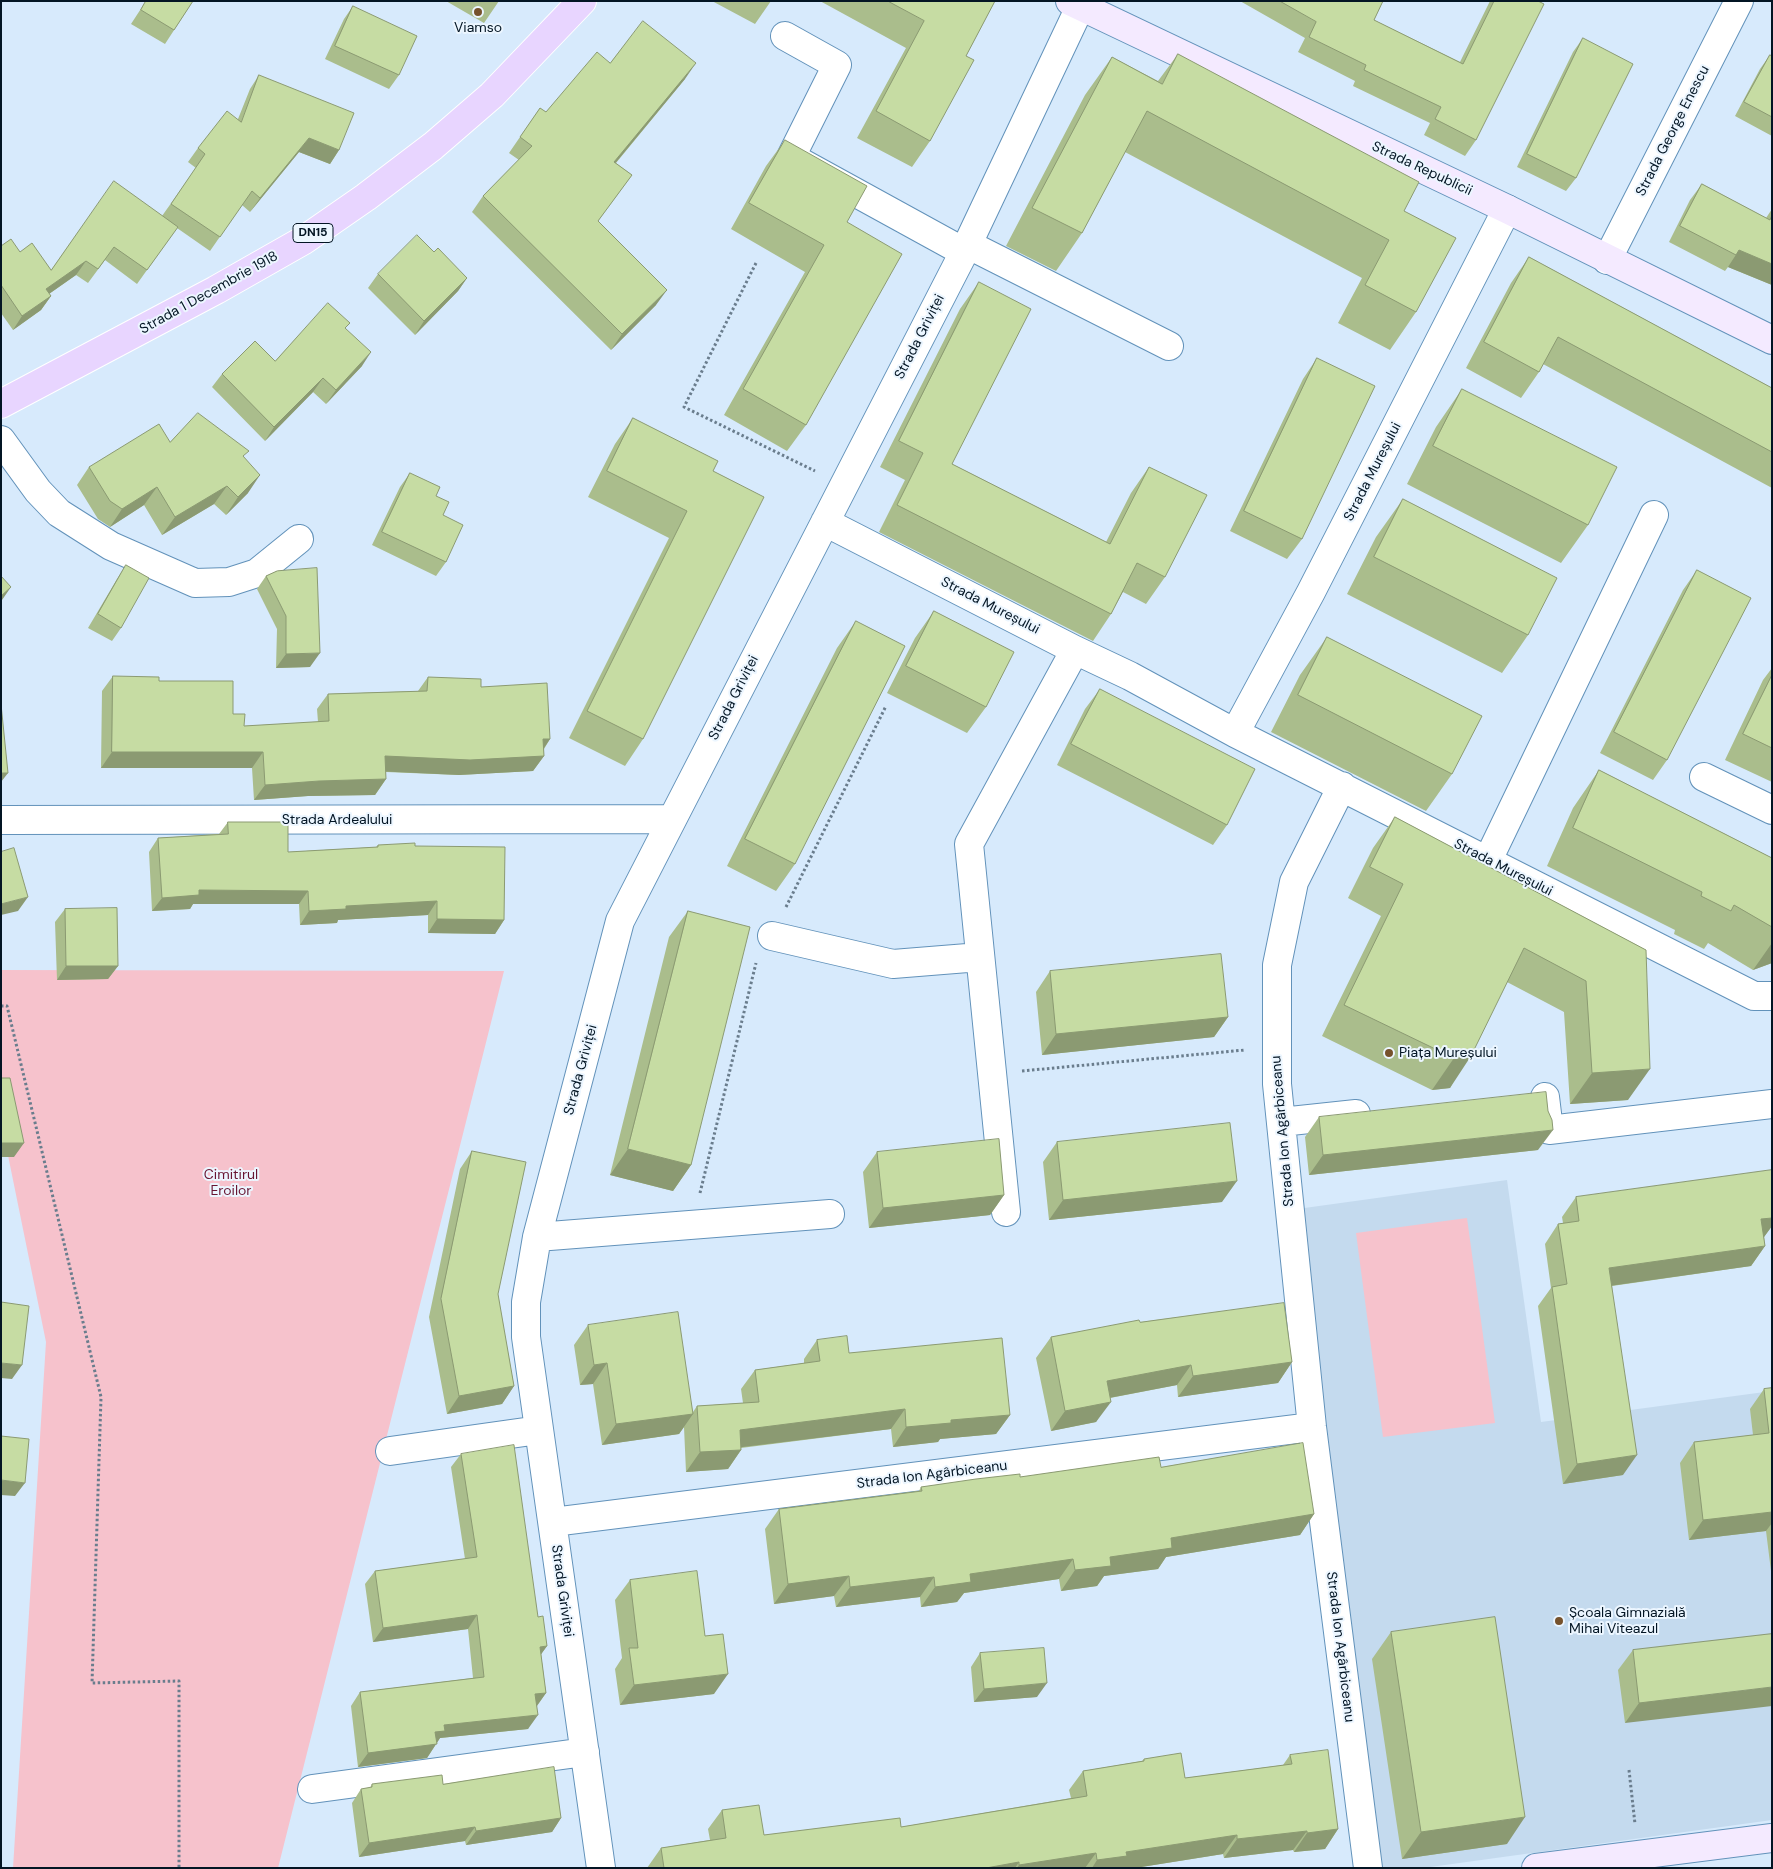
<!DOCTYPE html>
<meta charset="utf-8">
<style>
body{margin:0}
#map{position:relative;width:1773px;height:1869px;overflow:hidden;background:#d7eafc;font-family:"DM Sans",sans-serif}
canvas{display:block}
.frame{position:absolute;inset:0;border:2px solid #031524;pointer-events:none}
</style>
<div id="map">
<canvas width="1773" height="1869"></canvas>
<div class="frame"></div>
</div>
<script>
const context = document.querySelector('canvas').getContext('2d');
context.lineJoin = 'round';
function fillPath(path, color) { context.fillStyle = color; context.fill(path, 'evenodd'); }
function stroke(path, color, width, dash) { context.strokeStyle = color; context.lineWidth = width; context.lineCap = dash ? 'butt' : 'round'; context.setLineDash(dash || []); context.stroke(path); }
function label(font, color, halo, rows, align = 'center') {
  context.font = font + ' "DM Sans",sans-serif'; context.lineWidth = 4; context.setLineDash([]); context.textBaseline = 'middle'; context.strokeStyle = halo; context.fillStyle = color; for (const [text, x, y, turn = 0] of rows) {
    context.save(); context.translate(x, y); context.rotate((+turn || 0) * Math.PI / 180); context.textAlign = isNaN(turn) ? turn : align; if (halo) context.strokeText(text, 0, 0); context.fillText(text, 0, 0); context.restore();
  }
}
fillPath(new Path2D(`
 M1507,1180l34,242 231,-31v429l-349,48h-42l-91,-658z`), '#c4daee');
fillPath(new Path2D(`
 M1,970l503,1 -226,897h-265l33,-526 -45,-221z
 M1467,1218l28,205 -112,14 -27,-204z`), '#f6c2cc');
const street = new Path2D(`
 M785,36l52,29 -46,92 173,95
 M967,244l202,102
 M1607,260l132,-259
 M1,440l37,51 21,22 52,33 84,37 34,-1 28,-9 42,-34
 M825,522l250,128 55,26 105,57 519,263h18
 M1235,733l76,-141 196,-383
 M1704,777l68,33
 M1342,786l-48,96 -17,83v119l35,343 56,441
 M1,820l671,-1
 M1488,860l166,-345
 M772,936l121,28 87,-7
 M1545,1097l4,33 223,-26
 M1281,1122l75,-8
 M1006,1212l-37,-368 106,-194
 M537,1237l293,-23
 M390,1451l149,-21
 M553,1522l759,-95
 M312,1789l273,-37
 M601,1868l-75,-531v-35l11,-65 83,-316 344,-669 116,-245`);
const secondary = new Path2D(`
 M1070,1l437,208 265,131
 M1536,1868l236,-30`);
const primary = new Path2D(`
 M1,404l215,-114 88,-50 62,-43 67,-51 59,-51 90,-94`);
stroke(street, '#6292ba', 30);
stroke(secondary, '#6292ba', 30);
stroke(primary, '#fff', 30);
stroke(new Path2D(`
 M756,263l-72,144 131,64
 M786,907l100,-201
 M1,1006h6l94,391 -9,286 87,-2v187
 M1022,1071l223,-21
 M700,1193l56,-230
 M1629,1770l6,54`), '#6a7d8d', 3, [2.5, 2.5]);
stroke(street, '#fff', 28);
stroke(secondary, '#f4eaff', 28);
stroke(primary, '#e8d5ff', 28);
fillPath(new Path2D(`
 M146,1h47l-28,43 -34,-20z
 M446,1h53l-15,22z
 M712,1h59l-16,23z
 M820,1h175l-29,55 -36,85 -18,26 -55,-29 49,-90z
 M1240,1h143l-9,19 86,42 30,-61h48l-62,139 -11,16 -41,-21 6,-12 -77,-37 2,-5 -57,-29 7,-14z
 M353,6l46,69 -10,14 -64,-30 19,-40z
 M1583,38l-7,140 -10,13 -49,-24 56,-115z
 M1178,54l226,157 12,101 -26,38 -52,-27 24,-45 -237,-126 -43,81 -26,38 -50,-25 79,-151 27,-38 46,24z
 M1770,55l2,1v80l-37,-20 25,-47z
 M610,63l75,16 -69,84 16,12 -34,46 58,84 -45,45 -139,-138 11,-16 36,-36 -10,-7 31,-45 6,4z
 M259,75l80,75 -9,14 -31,-12 -49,60 -8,-7 -32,46 -33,-23 -40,56 -32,-24 -17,23 -12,-8 -27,19 2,2 -10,14 -28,20 -12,-17v-67l19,6 31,18 111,-54 34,-48 -8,-6 10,-14 40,-29 12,-30z
 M785,140l62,82 -41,203 -19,26 -63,-36 81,-143 -74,-43 35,-63z
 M1702,184l64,34 6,-9v76l-44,-18 -3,4 -56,-29 21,-42z
 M434,252l33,26 -9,13 -43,44 -47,-47 10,-14z
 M1529,257l243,131v100l-229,-124 -4,8 -18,26 -55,-30 45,-85z
 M979,282l-27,182 154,78 25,-49 18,-26 16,110 -19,27 -23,-12 -12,22 -18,27 -214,-109 26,-52 -25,-13 80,-158z
 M346,329l16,37 -36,38 -13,-12 -48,49 -53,-54 10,-13 53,-13z
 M1317,358l-15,181 -15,20 -57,-28 73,-152z
 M1462,389l126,136 -27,38 -154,-79 29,-57z
 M633,418l80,53 -70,268 -18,27 -56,-28 100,-200 -81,-41 27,-53z
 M170,442l74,15 4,36 -22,22 -12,-11 -52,31 -18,-30 -34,22 -12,-8 -21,-34 12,-18z
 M410,473l33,42 3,47 -10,14 -64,-31 28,-58z
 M1403,499l125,136 -26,38 -155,-79 29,-57z
 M126,565l-5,63 -9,13 -24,-13 29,-49z
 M1697,570l-30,190 -14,20 -53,-27 83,-163z
 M277,571l33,96 -34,1 1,-39 -20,-40 9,-13z
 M934,611l52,96 -19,26 -80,-40 28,-55z
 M856,621l-61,243 -19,27 -49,-25 110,-218z
 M1327,637l125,137 -26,37 -155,-79 29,-57z
 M1772,668v114l-47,-22 38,-80z
 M113,676l46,5 74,33 11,12 74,-4 -1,-13 11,-15 90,-3 10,-14 53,10 69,52 -6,10v7l-11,15 -74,4 -73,-3v7l-11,16 -67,1 -54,4 -2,-32h-151l1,-77z
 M1100,689l127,136 -14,20 -156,-80 28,-56z
 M1599,770l173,88v105l-19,7 -45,-27 -4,6 -30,-15 1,-4 -128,-64 26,-58z
 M1395,817l251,133 -18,150 -58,4 -6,-92 -57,-30 -57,106 -18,2 -110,-54 59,-120 -33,-18 25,-50z
 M228,822l60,30 88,-5 2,-2 37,1 89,74 -9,14 -67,-1v-18l-90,5 -1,3 -37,2 -1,-21h-106l-3,5 -38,2 -3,-59 9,-14 61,-4z
 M65,909l53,57 -10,13 -51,1 -2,-58z
 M688,911l3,254 -18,26 -63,-16 59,-238z
 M1050,971l178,46 -14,20 -172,18 -6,-63z
 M1319,1117l219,33 -229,25 -4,-38z
 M1057,1142l165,60 -173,18 -6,-58z
 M472,1151l42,235 -12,18 -55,10 -18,-97 31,-148z
 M877,1152l127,43 -14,20 -121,13 -6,-56z
 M1772,1170v56l-8,11 1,9 -14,20 -139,20 11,189 -60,9 -25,-178 13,-18 -6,-44 13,-20 5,-1 -1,-6 14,-20z
 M1140,1322l152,40 -14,21 -100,14 -1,-12 -67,13 -14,24 -45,9 -15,-73 15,-21z
 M588,1325l105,87 4,-6 46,-3 -2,-14 14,-19 49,-7v-4l13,-19 32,13 161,62 -14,19 -56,5 -2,3 -45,5 -2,-18 -150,19v2l-13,19 -42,3 -2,-45 -5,7 -77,11 -9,-61 -13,1 -6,-40z
 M1772,1388v191l-6,-48 -77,9 -9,-77 14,-21 59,-7 -3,-26 14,-20z
 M461,1454l77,163 9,29 -6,8 5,39 -9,13 -9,23 -88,9 -13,20 -69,9 -7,-61 9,-14 113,-14 -5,-49 -95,13 -8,-58 10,-13 90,-12 -14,-92z
 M1161,1467l153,47 -14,21 -134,22 -8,12 -54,7 -7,10 -36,5 -2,-12 -95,14 -7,9 -36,5 -1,-10 -84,10 -2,-11 -60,8 -9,-75 14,-20 140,-18 2,-4 99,-10z
 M630,1580l84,114 -94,11 -5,-36 7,-11 -7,-58z
 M1391,1632l116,212 -105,15 -30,-200z
 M1772,1634l-147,89 -7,-53 15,-20z
 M980,1653l57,44 -63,5 -3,-35z
 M1290,1755l48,74 -13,20 -31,3 -1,-2 -69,8 -1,-4 -88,14h-488l14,-20 49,-8 -2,-11 14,-19 42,25 137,-8 170,-29 -2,-8 14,-19 59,-10 2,-2 41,19 98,-13z
 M372,1784h71l118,34 -9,14 -86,13 -1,-4 -106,16 -7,-54 9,-14 9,-1z`), '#aabd8c');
fillPath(new Path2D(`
 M696,63l-11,16 -82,99 11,-16z
 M309,138l30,12 -9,14 -31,-12 -49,60 10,-14z
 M1739,250l33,14v21l-44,-18z
 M86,261l-10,14 -40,28 10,-14z
 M467,278l-9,13 -43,44 9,-14z
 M667,290l-11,15 -45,45 11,-16z
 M51,296l-10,14 -28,20 9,-14z
 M371,352l-9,14 -36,38 10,-14z
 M323,378l-10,14 -48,49 9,-14z
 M260,475l-12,18 -22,22 12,-18z
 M227,486l-13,18 -52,31 13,-18z
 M157,487l-13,18 -34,22 12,-18z
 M11,587l-9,13 -1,1v-5z
 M320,653l-10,14 -34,1 10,-14z
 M543,739h7l-10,15z
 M112,752h151l-11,16h-151z
 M385,756h159l-11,15 -74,4 -85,-4z
 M1,773h7l-7,9z
 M386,779l-11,16 -67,1 -54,4 11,-15 54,-4z
 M199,890l109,1 -9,13h-106l-3,5 -38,2 10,-13z
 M28,897l-10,14 -17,4v-11z
 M437,901l-9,14 -90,5 -1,3 -37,2 9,-14 37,-5z
 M437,919l67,1 -9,14 -67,-1z
 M1772,943v20l-19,7z
 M66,966h52l-10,13 -51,1z
 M1228,1017l-14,20 -172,18 14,-21z
 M1471,1056l-21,32 -18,2 22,-32z
 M1650,1069l-22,31 -58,4 22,-31z
 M1553,1130l-15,20 -229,25 14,-20z
 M1,1143h23l-10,14h-13z
 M628,1149l63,16 -18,26 -63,-16z
 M1237,1181l-15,21 -173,18 14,-20z
 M1004,1195l-14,20 -121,13 14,-20z
 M1772,1218v8l-8,11 -17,2 14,-20z
 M1765,1246l-14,20 -156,22 14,-20z
 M1292,1362l-14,21 -100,14 15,-21z
 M1,1363l21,2 -10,14 -11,-1z
 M607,1363l-14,21 -13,1 14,-20z
 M1191,1365l-14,20 -84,16 14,-20z
 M514,1386l-12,18 -55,10 12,-18z
 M1111,1402l-15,20 -45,9 14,-20z
 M905,1409l-14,20 -165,20 14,-19z
 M693,1414l-14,20 -77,11 14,-21z
 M1010,1415l-14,19 -56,5 -2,3 -45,5 13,-20 45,-7z
 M741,1450l-13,19 -42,3 14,-20z
 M1637,1455l-14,20 -60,9 14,-20z
 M1,1480l24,3 -10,13 -14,-1z
 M1772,1512v11l-6,8 -77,9 14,-20z
 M1314,1514l-14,21 -134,22 -8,12 -54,7 -7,10 -36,5 14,-21 35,-13 61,-19z
 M1073,1559l-14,20 -95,14 -7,9 -36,5 14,-20 35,-13z
 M849,1576l-15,20 -60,8 14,-20z
 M934,1577l-14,20 -84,10 14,-20z
 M477,1615l-9,14 -95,13 10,-14z
 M547,1646l-10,14 3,-13z
 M728,1674l-14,20 -94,11 14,-20z
 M1047,1683l-10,14 -63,5 10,-13z
 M1772,1687v19l-147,17 14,-20z
 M546,1693l-10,14 -1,-13z
 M538,1715l-10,14 -88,9 -13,20 -69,9 10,-14 67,-21 9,-7z
 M1525,1817l-18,27 -105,15 19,-27z
 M561,1818l-9,14 -86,13 10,-14z
 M475,1827l-10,14 -106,16 10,-14z
 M1338,1829l-13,20 -31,3 13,-19z
 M1307,1831l-14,19 -69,8 13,-19z
 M1237,1835l-14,19 -88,14h-43l5,-8 29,-8z
 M1096,1853l-11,15h-68l2,-3z
 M1019,1862l-4,6h-29z`), '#8b9a72');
const building = new Path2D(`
 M146,1h47l-19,29 -33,-20z
 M888,1h107l-29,55 8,4 -44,81 -54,-30 48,-90z
 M1280,1h103l-9,19 89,44 31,-63h44l6,3 -68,136 -41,-21 6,-12 -77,-37 2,-5 -57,-28 7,-15z
 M353,6l64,30 -18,39 -64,-29z
 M643,21l53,42 -82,99 18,13 -34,46 69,69 -45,44 -139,-138 49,-50 -12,-9 20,-29 6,4 51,-60 13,11z
 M1583,38l50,26 -57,114 -49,-24z
 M1178,54l241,128 -15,29 52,27 -40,74 -51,-27 24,-45 -242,-129 -65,122 -50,-25 80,-151 50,27z
 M1770,55l2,1v61l-28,-15z
 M259,75l95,38 -15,37 -30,-12 -49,60 -8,-7 -32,46 -49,-33 34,-50 -7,-6 29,-37 14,11z
 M785,140l82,46 -20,36 55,32 -96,171 -63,-36 81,-144 -75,-42z
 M114,181l64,46 -31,43 -33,-23 -16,22 -12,-8 -40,28 5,7 -29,20 -21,-31v-39l10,-7 9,13 12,-9 19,27z
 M1702,184l68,36 2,-5v49l-33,-14 -3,5 -56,-29z
 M417,235l17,17 4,-4 29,30 -43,43 -46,-47z
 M1529,257l243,131v64l-214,-115 -19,35 -55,-30z
 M979,282l52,27 -79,155 158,80 39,-77 58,28 -42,82 -28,-14 -26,51 -214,-109 26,-52 -24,-12z
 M328,303l22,20 -5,5 26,24 -35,38 -13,-12 -49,49 -52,-53 33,-33 20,20z
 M1317,358l58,28 -73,153 -58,-28z
 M1462,389l155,78 -29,58 -155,-79z
 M198,413l51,38 -6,5 17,19 -22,22 -11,-11 -52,31 -18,-30 -35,22 -12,-8 -21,-34 70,-43 11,18z
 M633,418l85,43 -5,10 51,26 -121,242 -56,-28 100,-200 -80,-40z
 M410,473l30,14 -4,9 13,6 -6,13 20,10 -17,37 -64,-30z
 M1403,499l154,79 -29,57 -154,-78z
 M126,565l23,13 -28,50 -23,-14z
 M317,568l3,85 -34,1v-38l-20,-40 11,-5z
 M1697,570l54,28 -84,162 -53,-28z
 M1,576l10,11 -10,9z
 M934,611l80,41 -28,55 -80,-41z
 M856,621l49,25 -110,218 -50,-25z
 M1327,637l155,79 -30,58 -154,-79z
 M1772,675v73l-29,-14z
 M113,676l46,1v4h74v33h12l-1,12 85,-5 -1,-27 99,-3 1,-14 53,2v8l66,-4 3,56h-7l1,17 -74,4 -85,-4 1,23 -67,2 -54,4 -2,-33h-151z
 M1100,689l155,80 -28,56 -156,-81z
 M1,704l7,69h-7z
 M1599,770l173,88v69l-38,-22 -3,6 -30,-15 1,-4 -129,-64z
 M1395,817l251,133 4,119 -58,4 -6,-92 -62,-33 -53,108 -17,2 -110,-53 59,-121 -33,-17z
 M228,822h60v30l90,-5v-2l37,-2v3l90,1 -1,73 -67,-1v-18l-91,5v3l-37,2 -1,-20 -109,-1v5l-37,3 -4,-60 70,-4z
 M14,848l14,49 -27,7v-52z
 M117,908l1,58h-52l-1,-57z
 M688,911l62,16 -59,238 -63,-16z
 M1221,954l7,63 -172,17 -6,-63z
 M1,1078h9l14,65h-23z
 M1546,1092l2,19 4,9 1,10 -230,25 -4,-38z
 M1230,1123l7,58 -174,19 -6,-58z
 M999,1139l5,56 -121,13 -6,-56z
 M472,1151l54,11 -28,132 16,92 -55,10 -18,-97z
 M1772,1170v48l-11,1 4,27 -156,22 28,187 -60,9 -25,-177 15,-3 -9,-60 21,-3 -3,-24z
 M1,1302l28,4 -7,59 -21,-2z
 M1284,1303l8,59 -99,14 -2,-11 -84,16 4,21 -46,9 -14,-74 88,-17 1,2z
 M678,1312l15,102 -77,10 -9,-61 -13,2 -6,-40z
 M847,1336l2,17 153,-15 8,77 -59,5v3l-45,4 -1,-18 -165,21 1,20 -41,2 -3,-46 62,-4 -4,-32 65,-9 -3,-21z
 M1772,1388v124l-69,8 -9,-78 75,-9 -5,-44z
 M1,1436l28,3 -4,44 -24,-3z
 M1303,1443l11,71 -143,24 1,10 -62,9 1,9 -36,4 -2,-11 -103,15 1,8 -36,5 -1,-10 -84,10 -1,-11 -61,8 -9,-75 143,-18 -1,-4 55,-8 44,-5v3l139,-20 2,10z
 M514,1445l24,172 5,-1 4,30 -7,1 6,46 -11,1 3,21 -94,10 1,6 -10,1 2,12 -69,9 -8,-61 124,-15 -7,-62 -94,13 -8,-57 102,-14 -16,-103z
 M697,1571l8,65 18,-2 5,40 -94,11 -5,-37h9l-8,-68z
 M1495,1617l30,200 -104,15 -30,-200z
 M1772,1634v53l-133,16 -6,-53z
 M1044,1648l3,35 -63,6 -4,-36z
 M1328,1750l10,79 -31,4v-2l-70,8v-4l-111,17 1,4 -30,4 -1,-7 -77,12v-3l-33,6h-322l-3,-20 65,-10 -4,-28 37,-5 5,30 136,-17 1,9 186,-31 -4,-25 61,-10v-2l37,-6 4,25 107,-14 -2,-9z
 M554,1767l7,51 -85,13 -1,-4 -106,16 -8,-54 11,-2v-3l70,-9 1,9z`);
fillPath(building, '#c6dca3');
stroke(building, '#8b9a72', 1);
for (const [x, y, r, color] of [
 [478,12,5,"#76522c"],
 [1389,1053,5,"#76522c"],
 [1559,1621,5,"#76522c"]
]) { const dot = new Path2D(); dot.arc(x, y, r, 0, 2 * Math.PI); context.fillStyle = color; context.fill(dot); stroke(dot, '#ecf6ff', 2); }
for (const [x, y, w] of [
 [313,233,40]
]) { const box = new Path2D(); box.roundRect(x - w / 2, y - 9.5, w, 19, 4); context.fillStyle = '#ecf6ff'; context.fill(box); stroke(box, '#031524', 1); }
label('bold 12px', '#031524', null, [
 ["DN15",313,233]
]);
label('14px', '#031524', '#ecf6ff', [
 ["Viamso",478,28,"center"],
 ["Piața Mureșului",1399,1053],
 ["Școala Gimnazială",1569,1613],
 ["Mihai Viteazul",1569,1629]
], 'left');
label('14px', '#031524', '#ecf6ff', [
 ["Strada George Enescu",1673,131,-63],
 ["Strada Republicii",1422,169,25],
 ["Strada 1 Decembrie 1918",209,293,-29],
 ["Strada Griviței",920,337,-63],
 ["Strada Mureșului",1373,472,-63],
 ["Strada Mureșului",990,606,27],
 ["Strada Griviței",734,698,-63],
 ["Strada Ardealului",337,820],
 ["Strada Mureșului",1503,868,27],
 ["Strada Griviței",581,1070,-75],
 ["Strada Ion Agârbiceanu",1283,1131,-95],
 ["Strada Ion Agârbiceanu",932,1475,-7],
 ["Strada Griviței",562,1591,82],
 ["Strada Ion Agârbiceanu",1340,1647,83]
]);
label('14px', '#681532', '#ecf6ff', [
 ["Cimitirul",231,1175],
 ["Eroilor",231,1191]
]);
</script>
